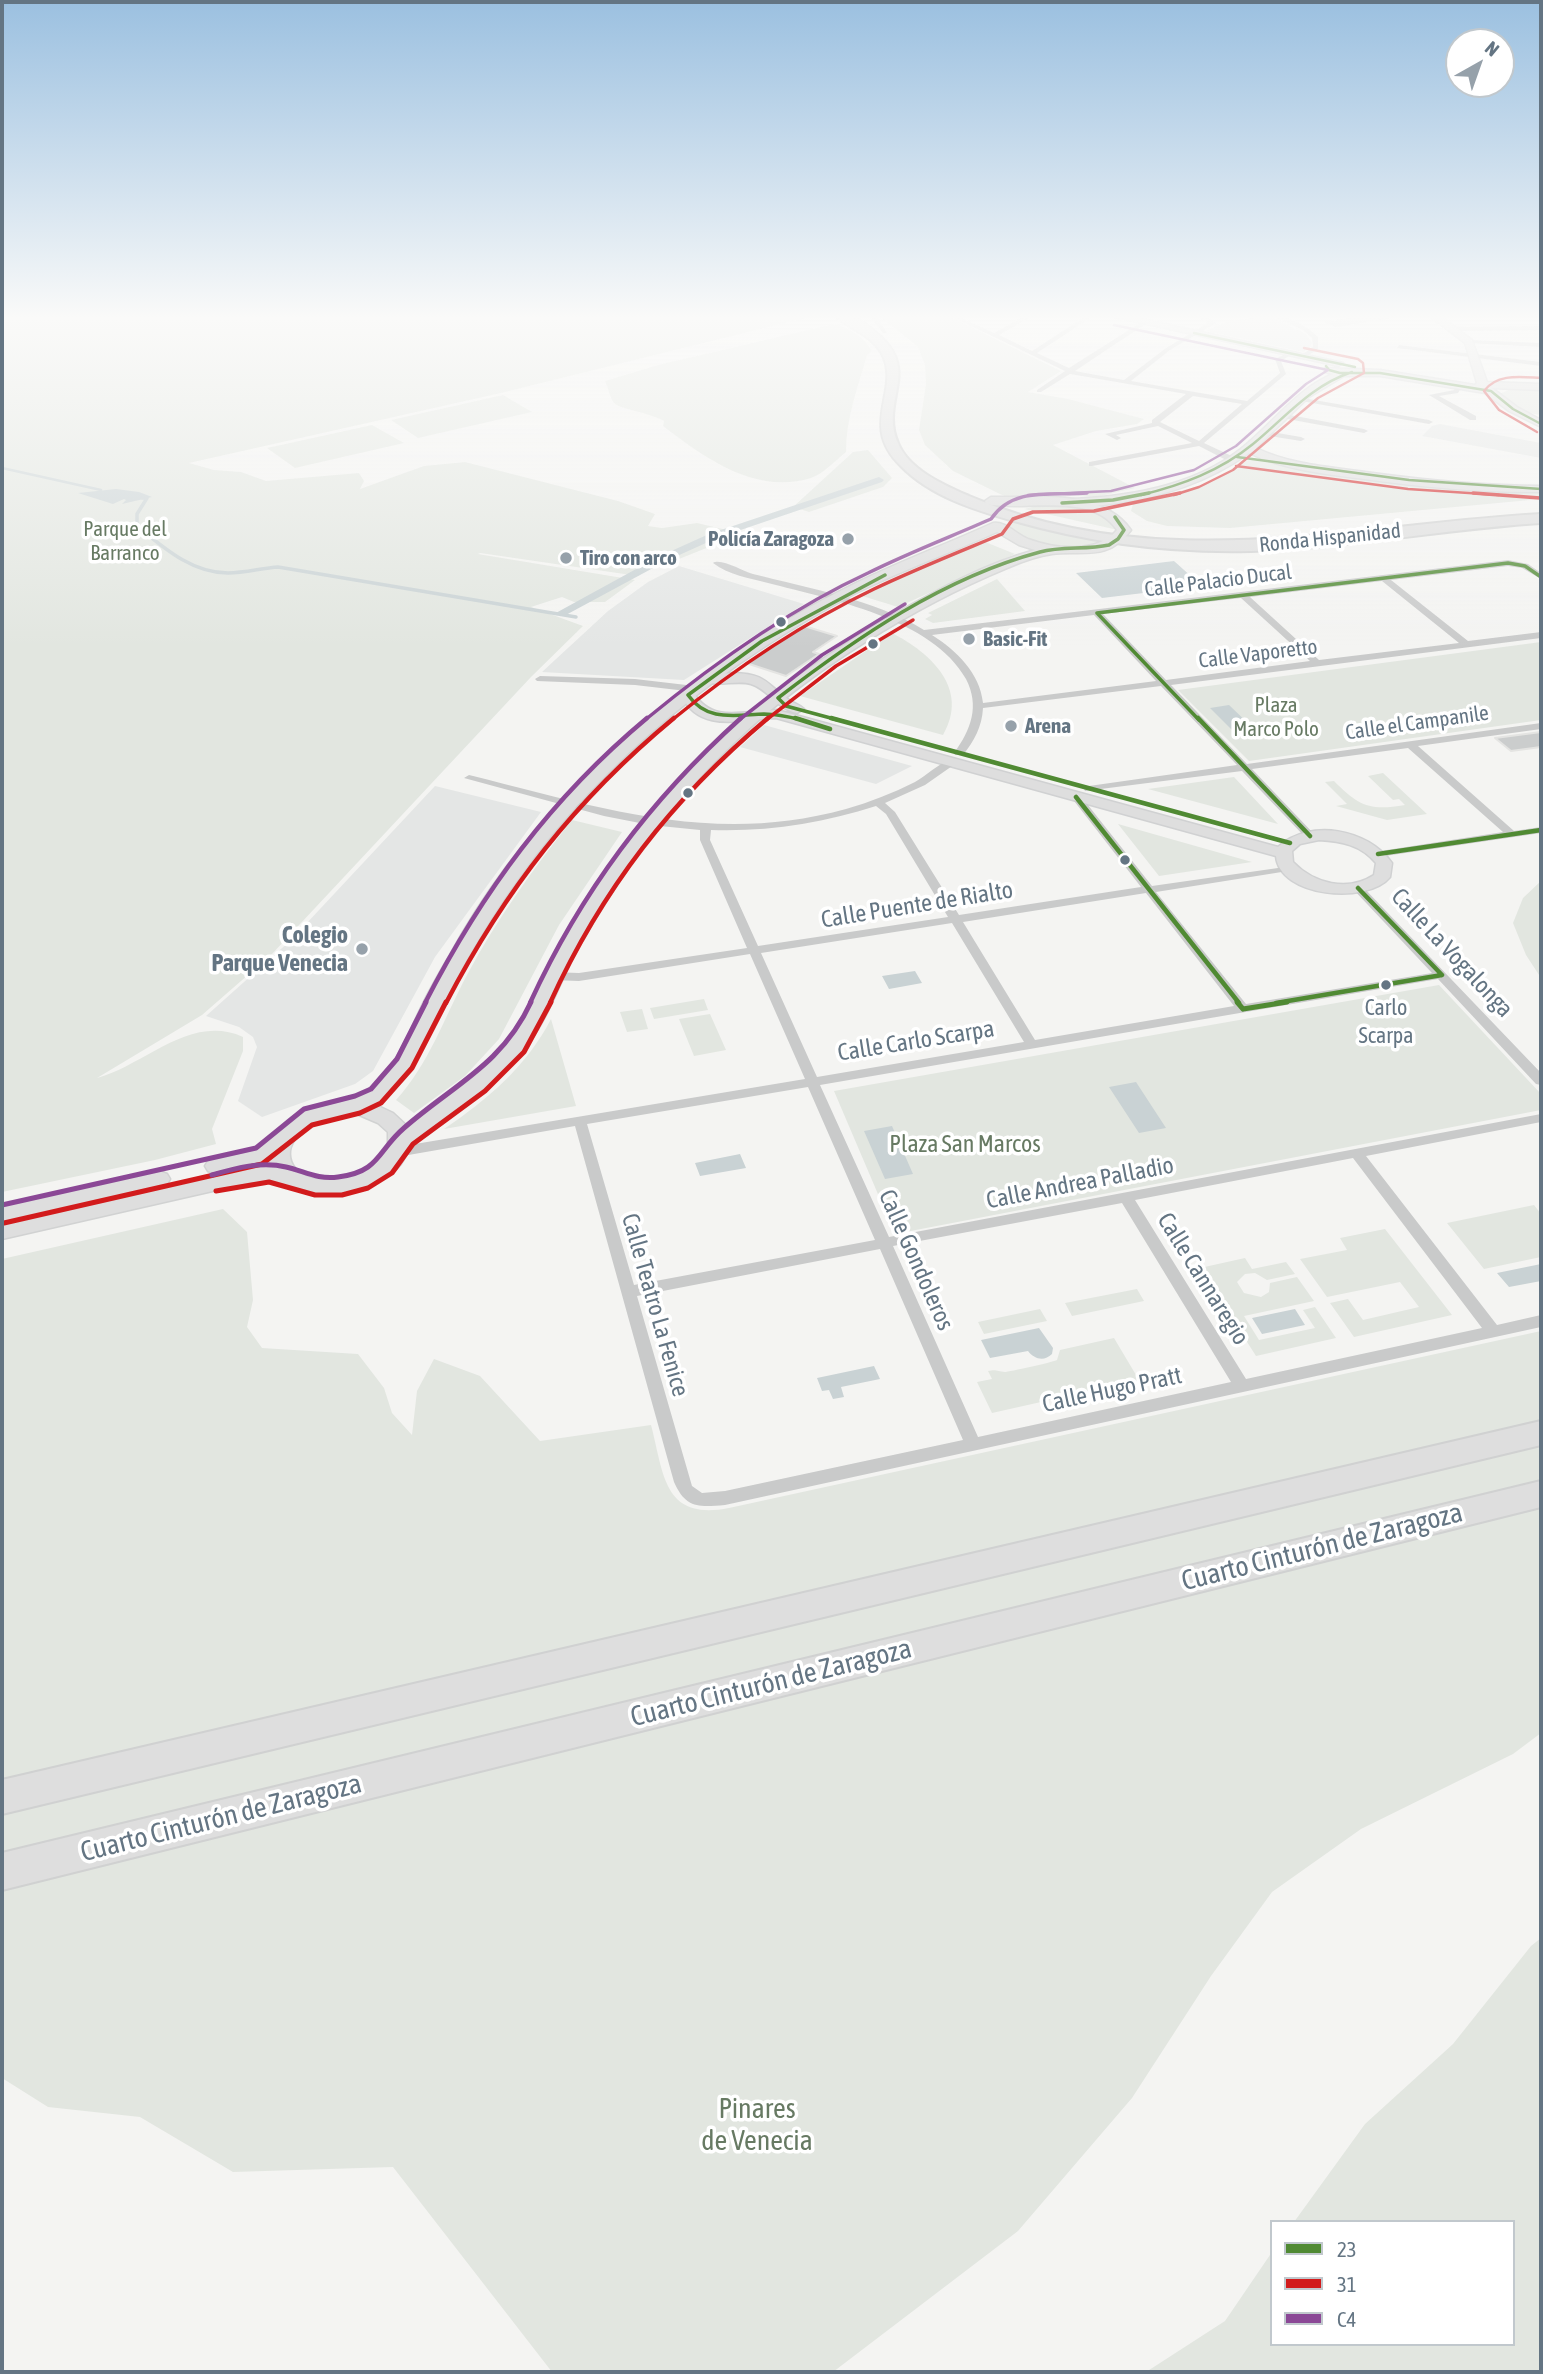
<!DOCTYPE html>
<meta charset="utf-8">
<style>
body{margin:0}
#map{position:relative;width:1543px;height:2374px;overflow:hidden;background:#f4f4f2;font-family:"Asap Condensed",sans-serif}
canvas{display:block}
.frame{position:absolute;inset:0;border:4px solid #647583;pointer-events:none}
.legend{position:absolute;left:1270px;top:2220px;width:245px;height:126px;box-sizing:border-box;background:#fff;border:2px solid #c1c8cd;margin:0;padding:9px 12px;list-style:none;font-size:21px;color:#647583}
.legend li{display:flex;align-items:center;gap:14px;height:35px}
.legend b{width:35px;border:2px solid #c1c8cd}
.north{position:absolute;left:1445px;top:28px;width:70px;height:70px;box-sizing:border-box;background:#fff;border:2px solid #c1c8cd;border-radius:50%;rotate:40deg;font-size:19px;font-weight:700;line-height:28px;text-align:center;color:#647583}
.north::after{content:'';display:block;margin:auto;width:24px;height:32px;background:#96a1aa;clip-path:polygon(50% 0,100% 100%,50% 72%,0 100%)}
</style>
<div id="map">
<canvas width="1543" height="2374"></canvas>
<div class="frame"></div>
<ul class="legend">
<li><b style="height:9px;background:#508a33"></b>23</li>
<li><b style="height:9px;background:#d21b1c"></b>31</li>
<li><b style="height:9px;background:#8b4896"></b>C4</li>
</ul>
<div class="north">N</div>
</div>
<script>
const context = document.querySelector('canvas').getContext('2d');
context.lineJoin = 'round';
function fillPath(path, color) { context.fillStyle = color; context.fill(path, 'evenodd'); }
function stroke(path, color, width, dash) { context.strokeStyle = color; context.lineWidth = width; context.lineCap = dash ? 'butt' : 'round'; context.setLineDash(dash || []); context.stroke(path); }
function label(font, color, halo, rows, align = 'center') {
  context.font = font + ' "Asap Condensed",sans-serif'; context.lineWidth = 7; context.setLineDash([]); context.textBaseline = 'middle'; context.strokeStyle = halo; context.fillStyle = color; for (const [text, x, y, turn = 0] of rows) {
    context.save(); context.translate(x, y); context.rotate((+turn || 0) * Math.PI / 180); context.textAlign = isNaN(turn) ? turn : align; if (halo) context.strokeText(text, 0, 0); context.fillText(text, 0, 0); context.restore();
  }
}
fillPath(new Path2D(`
 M1268,316l38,18 6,9 -2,5 -7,4 -97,-21 20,-9z
 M1440,424l101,19v15l-119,-22 10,-10z
 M679,566l125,38 -120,76 -142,-8 66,-61 40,-29z
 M764,725l148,41 -36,18 -136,-37z
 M435,786l106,26 -106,145 -62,114 -18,13 -93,33 -24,-16 19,-54 -4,-10 -14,-10 -33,-11 85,-76z`), '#e4e6e5');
fillPath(new Path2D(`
 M2,316h811l-312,77 -312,70 25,7 27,2 25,9 93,-8 5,8 -4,8 64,-23 41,-4 153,39 37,13 -7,12 14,2 35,-5 38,9 -1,5 -70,28 -13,-2 -13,13 -158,-23 -2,1 157,26 -30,22h-31l-12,-5 -31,10 52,19 -52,51 -259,277 -70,61 -105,63c47,-12 93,-65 146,-41v14l-31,78 4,15 -61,16 -153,32z
 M880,316h68l113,55 -33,21 40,7 76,20 -7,5 -41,7 -43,14 82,43 -39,9 -50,-3 -42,2 -51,-25 -28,-26 -6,-15 7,-46 -1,-19 -7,-18z
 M834,324c14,3 31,14 38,27l-5,4c-9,32 -21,63 -21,97 -10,8 -23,22 -35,26 -56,17 -106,-20 -148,-52l1,-5c-13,-8 -45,-12 -50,-18 -4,-5 -6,-16 -9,-22l53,-16z
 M1513,388h28v27l-20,-3 -22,-18z
 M503,395l29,17 -114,26 -27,-18z
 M372,425l32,18 -109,25 -28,-20z
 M868,450l24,28 -9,9 -74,25 -16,-5 60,-55z
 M1248,460l265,31 28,1v7l-311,29 -63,-2 -20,-5 -16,-10 2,-7 79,-22z
 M1042,505c32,-1 54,1 76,25l-94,-21z
 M1009,517l95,22c-28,17 -70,6 -95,-12z
 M983,541l32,13 -117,53 -39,-12z
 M997,579l28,32 -92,12 -8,-4 7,-4 -4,-2z
 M892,633c39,20 78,56 51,102l-143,-39z
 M1541,642v78l-292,41 -71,-71z
 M1383,773l44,41 -40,6 -51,-14 11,-2 -22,-22 9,-1c25,25 35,30 71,24l-6,-6 -6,1 -25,-24z
 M1234,777l44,47 -130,-35z
 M572,820l50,12 -63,93 -60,114 -34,37 -51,37 -18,-13c33,-36 48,-82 71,-125 30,-56 66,-106 105,-155z
 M1118,824l134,38 -93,14z
 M1541,881v97l-15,-23 -13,-32 10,-25z
 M1439,985l102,109v16l-646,124 -61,-143z
 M704,999l4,11 -54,9 -4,-11z
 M642,1009l6,20 -21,3 -7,-20z
 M710,1014l16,36 -32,6 -15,-37z
 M551,1019l25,87 -132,23c43,-29 83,-63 107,-110z
 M1534,1205l7,9v43l-57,12 -37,-46z
 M223,1209l24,23 6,68 -6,27 15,21 96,6 26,34 8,25 20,22 5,-44 17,-32 46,17 60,65 111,-16c13,49 12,96 78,83l812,-177v402l-28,21 -152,75 -89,63 -61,84 -79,122 -114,133 -185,141h-281l-159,-205 -160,5 -93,-55 -92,-10 -46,-29v-819z
 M1385,1229l67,86 -98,22 -24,-34 18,-4 15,21 56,-13 -19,-25 -73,15 -27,-38 47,-9 -7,-12z
 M1245,1258l7,11 34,-7 9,12 -28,6 -12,-7 -10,1 -8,8 7,11 17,4 8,-5 1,-9 27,-6 17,24 -70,15 15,24 56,-12 -12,-18 12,-3 21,31 -80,18 -56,-88z
 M1137,1289l7,12 -72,15 -7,-13z
 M1040,1309l7,12 -63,13 -6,-12z
 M1114,1338l25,42 -147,33 -15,-31 15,-3 -4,-8c8,-2 9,0 17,1 3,0 49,-10 52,-12l3,-10z
 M1541,1938v434h-395l79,-51 47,-69v92h241v-122h-219l71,-98 88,-80 78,-98z`), '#e2e6e0');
fillPath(new Path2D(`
 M116,489l23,3 13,5 -30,7 4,-4 -2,-1 -11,5 -35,-11z
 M1174,561l28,25 -100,12 -26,-25z
 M1229,705l25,24 -20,3 -24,-24z
 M915,971l7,12 -33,6 -7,-13z
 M1136,1082l30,46 -27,5 -30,-46z
 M892,1126l21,48 -28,5 -21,-48z
 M740,1154l6,14 -46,8 -5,-13z
 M1541,1264v17l-32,6 -12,-14z
 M1295,1309l10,16 -43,9 -10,-16z
 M1039,1328l14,20 -1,6c-8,8 -18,5 -24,-3l-38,7 -9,-18z
 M874,1366l6,13 -39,8 3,10 -11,2 -4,-9 -7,1 -5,-13z`), '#c9d2d4');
stroke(new Path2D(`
 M2,468l99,22`), '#c9d2d4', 2.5);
stroke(new Path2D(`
 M142,498h5l-10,16v12c27,22 55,47 91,47 17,0 34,-5 50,-6l298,50`), '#c9d2d4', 3.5);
fillPath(new Path2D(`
 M879,477l5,3 -2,2 -165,56 -51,23 -102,55 -10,-2 104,-57 51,-23z`), '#c9d2d4');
const building = new Path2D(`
 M804,626l33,10 -24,16 6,2 -33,22 -40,-13z
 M1541,732v15l-30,4 -16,-13z`);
fillPath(building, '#cbcdcd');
stroke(building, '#e4e4e2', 2);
const secondary = new Path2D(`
 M1111,316h17l215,47 -5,3z
 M1430,316h10l32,24 15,42 54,2v6l-49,-2 25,19 24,13v7l-32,-16 -24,-18 -105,-17h-36l-35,21 -53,51c33,16 73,19 109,24 58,8 117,14 176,14v6c-59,1 -118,-5 -177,-13 -38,-5 -80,-9 -115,-26 -43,31 -93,46 -146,52 -11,1 -27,4 -36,-2l6,-4c62,-3 129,-15 176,-57 27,-23 50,-54 84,-68l-8,-2v-4l55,2 95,15 2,-2 -12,-40z
 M733,673c34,1 32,10 56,27 6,4 11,5 15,9l-7,4c-22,-5 -27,-23 -46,-29 -15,-5 -38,5 -49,-5l7,-4z
 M688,691l5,1c20,33 51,18 84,18l501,137c32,-29 90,-18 114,16l-2,14c-23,28 -111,20 -114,-21l-500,-138c-35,1 -76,16 -95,-23zM1319,840c22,1 42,5 57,23l-2,12c-26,17 -60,9 -81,-13l-1,-11 8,-7z`);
const primary = new Path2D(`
 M991,497c45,1 110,-9 140,33 -24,32 -47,20 -79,24 -15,2 -31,8 -45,14 -92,38 -198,103 -270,172 -65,61 -115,131 -159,208 -17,30 -28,66 -48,93 -22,29 -49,51 -77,72 -13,9 -32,19 -42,32 -4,6 -6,14 -11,20 -11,13 -29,21 -45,25 -19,5 -39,7 -58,0 -5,-2 -10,-6 -16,-7 -9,-1 -19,-1 -29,-1l-250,57v-16l250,-57 19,1 -2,-7 -53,14 -8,-3 -3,-5 3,-5c19,-6 45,-6 60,-20 10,-8 14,-18 26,-25 28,-14 59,-10 82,-33 22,-20 33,-50 46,-77 8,-17 18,-34 28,-51 33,-61 77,-119 126,-169 78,-81 171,-149 272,-199 47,-24 97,-42 145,-64 12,-2 23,11 35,16 27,10 69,15 89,-9 -27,-39 -91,-18 -131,-26l-1,-3zM997,532l22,13 16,5c-51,14 -98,40 -144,66 -99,58 -191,128 -261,221 -29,40 -55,82 -80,125 -13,23 -21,49 -35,71 -26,40 -72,65 -108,93l-14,-13 -17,-8c39,-26 53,-75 74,-114 20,-39 43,-77 69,-113 86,-121 206,-216 337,-285 46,-23 94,-40 141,-61zM357,1114l21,9 10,9v16c-7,13 -20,21 -34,26 -71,27 -100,-50 3,-60z
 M159,1171l8,3 3,5 -3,5 -165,38v-16z`);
const highway = new Path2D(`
 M836,316c16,-1 26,5 38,15 50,39 5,68 24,112 11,27 46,42 71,53 189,81 378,29 572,18v9c-97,6 -193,25 -290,28 -80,2 -160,-8 -237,-30 -39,-11 -84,-25 -113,-55 -44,-42 2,-77 -20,-114 -11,-18 -31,-23 -45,-36z
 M1541,1421v24l-1539,369v-34z
 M1541,1481v26l-1539,383v-37z`);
stroke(secondary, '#d0d1d2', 3);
stroke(primary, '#d1d2d2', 3);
stroke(highway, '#d0d1d1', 4);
fillPath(new Path2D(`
 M870,316h6l11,17h-4z
 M950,316h7l37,17 31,-17h7l-33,19 33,16 54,-35h7l-56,37 32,15 74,-47h4v2l-72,48 49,9 42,-32 42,-25 -11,-7h7l12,7 -46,27 -39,31 116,20 33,-28 -5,-14 12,-6 5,1 -11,7 5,13 -82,69 32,15v4h-6l-31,-16 -107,20h-3v-4l103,-19 -34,-17 -42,9 5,3 -4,2 -12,-6 47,-11v-3l34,-26 -116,-20 -29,18h-4v-2l28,-19zM1193,396l49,8 -43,37 -39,-19z
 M1272,316c16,-1 35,10 46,21v12l-14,9h-4v-2l13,-9 -1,-9 -9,-8z
 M1363,316h40l-67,11 -12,-5z
 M1541,326v4l-89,1 -3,-2 3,-2z
 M1469,340l72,3v4l-74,-4z
 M1399,345l142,17v4l-144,-18z
 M1458,384l5,1 -5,8 -19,3 37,20v4h-6l-41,-25 25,-5z
 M1303,398l126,22 4,2 -4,2 -128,-23z
 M1285,414l79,15 4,2 -4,2 -82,-15z
 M1266,431l35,6 4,2 -4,2 -38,-6z
 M1508,560l20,4 13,9v6l-19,-11 -14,-2 -117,14 77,61 73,-9v6l-370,47 76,79 294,-41v6l-123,17 96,85 27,-4v6l-163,24 -4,-1v-4l129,-20 -95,-84 -156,21 62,65 1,2 -5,3 -4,-1 -64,-67 -157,20 -1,-2 5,-3 148,-21 -76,-79 -178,22c-1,19 -9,33 -20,47h-8l-1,-2c17,-23 26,-47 12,-74 -33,-60 -136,-80 -198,-96 -18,-5 -40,-8 -55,-20 8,-5 29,8 40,11 55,14 123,26 171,56zM1382,581l77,62 -140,17 -69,-63zM1241,598l69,63 -144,19 -63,-66zM1094,615l62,66 -173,22c-3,-30 -27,-53 -51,-68z
 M540,676l95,3 60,7 5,3 -5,3 -60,-7 -98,-4 -2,-2z
 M951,759l5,3 -1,2 -30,21 -40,18 10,9 64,103 182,-28 -70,-90 5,-3 4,1 72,91 140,-20 2,2 -6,3 -132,21 90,112 186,-31 -80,-85 6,-3 4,1 179,187v12l-5,-1 -98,-105 -618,106 69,152 652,-123v8l-175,34 131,169 44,-10v12l-816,178c-26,2 -39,4 -51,-23l-99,-356 -178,31 -7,-5 7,-5 408,-68 -55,-125 -171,27 -28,-1 -6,-4 6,-4 28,1 168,-25 -47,-108v-10l-50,-5 -46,-9 -140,-38 5,-3c130,32 243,71 377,34 24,-7 47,-16 69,-27 12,-7 23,-18 36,-23zM876,806l10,8 62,103 -190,29 -48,-106 1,-10c56,2 112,-7 165,-24zM1146,893l88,113 -199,34 -72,-118zM952,923l72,119 -207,35 -56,-124zM808,1087l67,153 -241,45 -47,-161zM1353,1158l129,170 -236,51 -111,-179zM1122,1203l109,179 -253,55 -85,-191zM880,1249l83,191 -238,51 -23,2 -10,-7 -55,-190z`), '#c9caca');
fillPath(secondary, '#dedede');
fillPath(primary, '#dedede');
fillPath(highway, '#dedede');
stroke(new Path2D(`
 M1194,333l161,34
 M1326,366l3,4 11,3h40l111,18 22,18 28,15
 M1237,457l172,23 132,9
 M1141,495c41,-10 79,-24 112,-51 33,-27 57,-58 99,-72`), '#508a33', 2.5);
stroke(new Path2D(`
 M1062,503l51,-3 36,-7
 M1097,613l411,-50 17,3 16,11
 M1097,613l102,107
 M688,695c19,27 46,20 76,19 13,0 26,3 38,6
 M688,695l74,-54 123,-66
 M778,698l8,8 52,14
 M778,698c78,-60 165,-120 262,-146 22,-6 46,-2 69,-7l9,-6 6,-9 -9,-13`), '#508a33', 3.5);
stroke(new Path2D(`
 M795,718l35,11
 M831,718l459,125
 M1198,718l112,118
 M1076,797l163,206
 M1378,854l163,-24
 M1358,888l84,87
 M1276,1003l166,-28`), '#508a33', 4.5);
stroke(new Path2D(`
 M1237,1002l6,7
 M1243,1009l44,-7`), '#508a33', 5);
stroke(new Path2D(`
 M1537,432l-38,-22 -15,-19c13,-18 37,-14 57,-13
 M1236,466l172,23 91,6
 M1174,495l25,-8 34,-17 85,-72 46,-25 -1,-10 -5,-4 -54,-11`), '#d21b1c', 2.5);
stroke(new Path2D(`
 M1473,493l67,5
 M672,720c61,-50 131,-97 202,-131 42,-20 85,-37 128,-55l11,-15 20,-7 61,-1 86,-18
 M766,720l70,-54 77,-46`), '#d21b1c', 3.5);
stroke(new Path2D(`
 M446,1003c59,-113 129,-203 228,-285
 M550,1003c52,-114 122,-204 218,-285`), '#d21b1c', 4.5);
stroke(new Path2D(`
 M216,1191l53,-9 46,13h27l26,-7 24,-15 21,-29 72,-53 39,-39 27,-50
 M4,1223l258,-59 50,-39 48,-12 21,-10 31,-35 34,-66`), '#d21b1c', 5);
stroke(new Path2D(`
 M1028,495l83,-4 83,-21 42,-24 70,-62 22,-14 -214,-45`), '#8b4896', 2.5);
stroke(new Path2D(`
 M645,720c68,-56 143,-110 223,-147 40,-20 82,-36 123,-54 22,-33 61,-23 96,-26
 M739,720l83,-65 83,-51`), '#8b4896', 3.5);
stroke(new Path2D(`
 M425,1003c57,-111 126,-205 222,-285
 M530,1003c51,-111 120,-203 211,-285`), '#8b4896', 4.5);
stroke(new Path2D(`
 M212,1175c24,-7 49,-14 74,-8 18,4 32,13 52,10 42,-5 39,-26 66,-49 49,-43 98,-63 127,-126
 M2,1205l254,-57 48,-39 51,-13 16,-7 26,-30 29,-57`), '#8b4896', 5);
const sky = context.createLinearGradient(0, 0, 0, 648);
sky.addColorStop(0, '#9bc0e0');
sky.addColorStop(0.49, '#fafaf9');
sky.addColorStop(1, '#fafaf900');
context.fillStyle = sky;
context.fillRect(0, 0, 1543, 648);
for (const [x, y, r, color] of [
 [848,539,7,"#96a1aa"],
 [566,558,7,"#96a1aa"],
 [781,622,6,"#647583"],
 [969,639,7,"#96a1aa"],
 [873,644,6,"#647583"],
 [1011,726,7,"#96a1aa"],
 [688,793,6,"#647583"],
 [1125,860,6,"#647583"],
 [362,949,7,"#96a1aa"],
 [1386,985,6,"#647583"]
]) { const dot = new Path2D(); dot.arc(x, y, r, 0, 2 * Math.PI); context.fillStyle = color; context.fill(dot); stroke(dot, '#fff', 2.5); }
label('21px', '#677a63', '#fff', [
 ["Parque del",125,529],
 ["Barranco",125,553],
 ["Plaza",1276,705],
 ["Marco Polo",1276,729]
]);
label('21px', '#647583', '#fff', [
 ["Ronda Hispanidad",1330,538,-6],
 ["Calle Palacio Ducal",1218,581,-7],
 ["Calle Vaporetto",1258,654,-7],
 ["Calle el Campanile",1417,723,-8]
]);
label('bold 21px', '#647583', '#fff', [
 ["Policía Zaragoza",834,539,"right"],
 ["Tiro con arco",580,558],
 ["Basic-Fit",983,639],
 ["Arena",1025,726]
], 'left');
label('22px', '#647583', '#fff', [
 ["Carlo",1386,1008],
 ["Scarpa",1386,1036]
]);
label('24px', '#647583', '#fff', [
 ["Calle Puente de Rialto",917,905,-9],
 ["Calle La Vogalonga",1452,953,47],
 ["Calle Carlo Scarpa",916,1041,-9],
 ["Calle Andrea Palladio",1080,1183,-11],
 ["Calle Gondoleros",916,1260,66],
 ["Calle Cannaregio",1203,1279,58],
 ["Calle Teatro La Fenice",655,1305,74],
 ["Calle Hugo Pratt",1112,1390,-12]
]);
label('bold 24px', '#647583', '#fff', [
 ["Colegio",348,935],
 ["Parque Venecia",348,963]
], 'right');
label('24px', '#677a63', '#fff', [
 ["Plaza San Marcos",965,1144]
]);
label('28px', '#647583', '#fff', [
 ["Cuarto Cinturón de Zaragoza",1322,1547,-14],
 ["Cuarto Cinturón de Zaragoza",771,1683,-14],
 ["Cuarto Cinturón de Zaragoza",221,1818,-14]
]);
label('28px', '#677a63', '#fff', [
 ["Pinares",757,2109],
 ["de Venecia",757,2141]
]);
</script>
